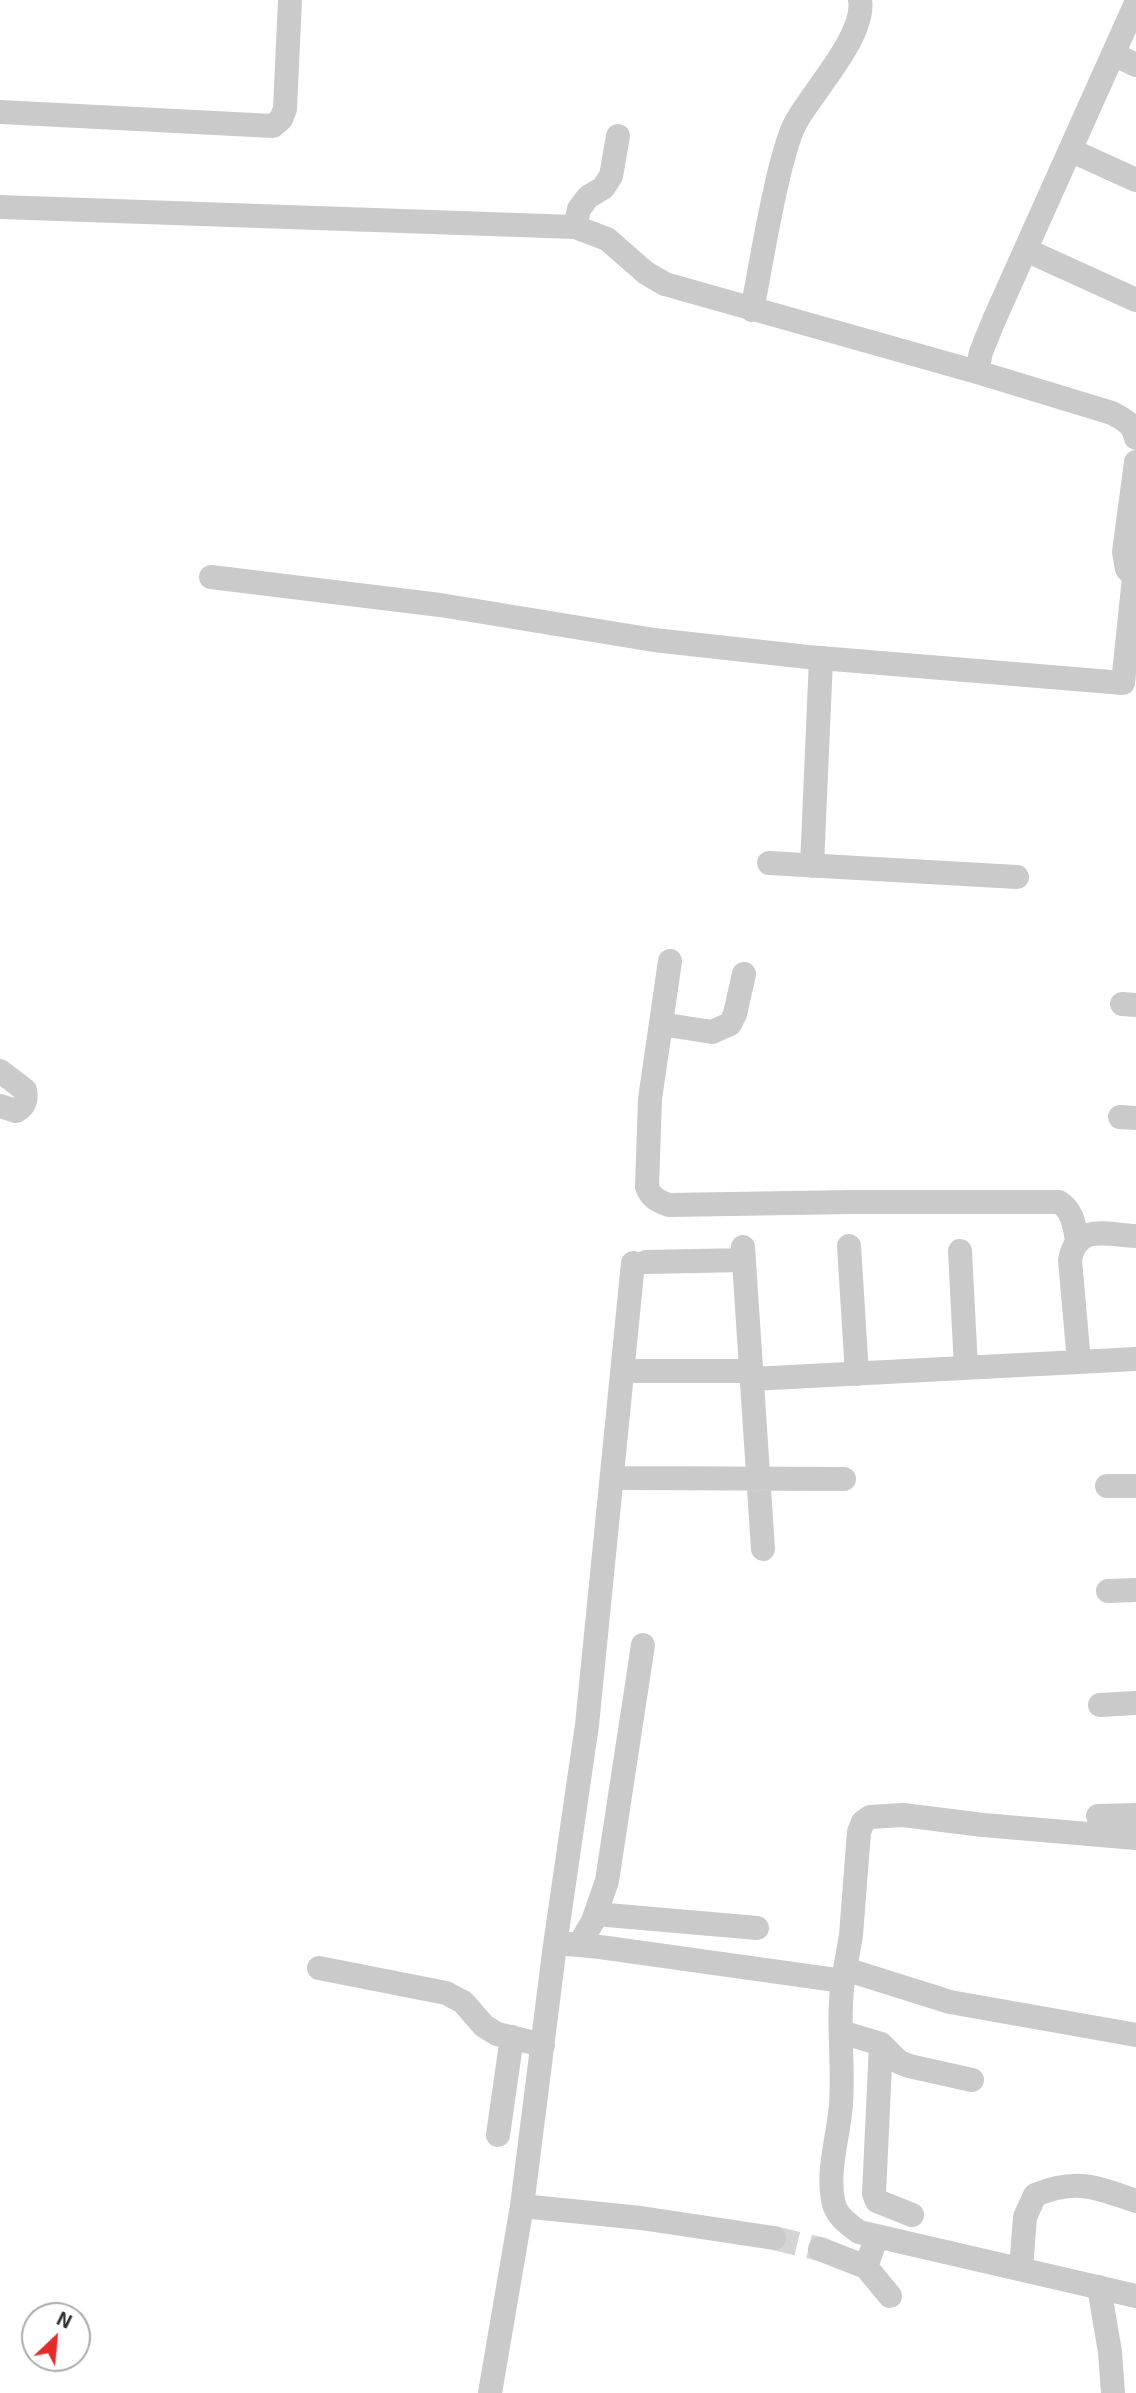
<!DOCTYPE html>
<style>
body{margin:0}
#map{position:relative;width:1136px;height:2393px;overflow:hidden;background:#fff;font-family:"Exo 2",sans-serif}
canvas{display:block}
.north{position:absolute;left:21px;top:2302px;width:70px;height:70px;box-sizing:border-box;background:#fff;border:2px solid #ababab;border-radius:50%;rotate:26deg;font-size:19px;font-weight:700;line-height:28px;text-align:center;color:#2d2d2d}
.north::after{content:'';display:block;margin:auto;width:24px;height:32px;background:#eb2828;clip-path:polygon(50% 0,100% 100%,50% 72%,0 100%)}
</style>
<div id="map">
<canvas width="1136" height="2393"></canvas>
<div class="north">N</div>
</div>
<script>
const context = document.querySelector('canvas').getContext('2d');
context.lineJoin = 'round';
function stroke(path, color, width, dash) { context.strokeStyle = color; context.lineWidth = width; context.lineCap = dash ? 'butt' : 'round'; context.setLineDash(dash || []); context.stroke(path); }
stroke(new Path2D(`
 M774,2238l46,11`), '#d5d5d5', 24, [24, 12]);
stroke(new Path2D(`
 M1113,54l23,11
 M0,112l273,14 8,-7 4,-10 5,-109
 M1070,150l66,30
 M0,207l575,20 32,12 39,34 19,11 312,88 135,41c11,6 22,11 24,25
 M575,227l4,-18 9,-12 15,-9 8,-12 7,-40
 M1026,250l110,50
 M752,310c10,-50 17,-99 30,-148 4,-13 7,-28 14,-40 17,-31 70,-87 64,-122
 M977,372l4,-20 13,-32 142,-317
 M1136,462l-12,90 3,17 9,10
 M211,577l229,28 214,35 154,17 315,26 11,-105
 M769,863l248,14
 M812,866l9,-207
 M670,961l-20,138 -3,88c4,11 11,14 22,18l182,-3h208c14,9 15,23 18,38
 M1122,1004l14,1
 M661,1024l51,8 18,-8 5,-10 9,-40
 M0,1071l25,19c2,10 0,16 -9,21l-16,-5
 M1120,1117l16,1
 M849,1246l8,128
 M743,1247l20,302
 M960,1251l6,117
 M646,1262l98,-2
 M1079,1362l-9,-102c7,-37 36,-25 66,-24
 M634,1371h117
 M752,1379l384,-20
 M624,1478l220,1
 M1107,1486h29
 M1108,1591l28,-1
 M1100,1705l36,-2
 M1098,1816l38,-1
 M596,1914l161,14
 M555,1945l32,-220 46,-462
 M579,1945l14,-24 14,-40 36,-236
 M319,1968l127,25 17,9 21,24 13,8 46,11
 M845,1969l105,33 186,33
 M843,1981c-6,41 1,82 -2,123 -2,31 -14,65 -8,96 2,15 15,24 26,32l277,64
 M841,2032l40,12 18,18 10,4 63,14
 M881,2044l-7,150 3,7 35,14
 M498,2135l14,-98
 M522,2206l119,12 133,20
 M820,2249l46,18 11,-31
 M866,2267l24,29
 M1021,2269l4,-52 10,-22c42,-17 60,-8 101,6
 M1099,2287l11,65 3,41
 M490,2393l32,-187 33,-261 14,-1 31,3 243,34 8,-46 8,-103 4,-10 7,-5 33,-2 80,10 153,13`), '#cacaca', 24);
</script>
